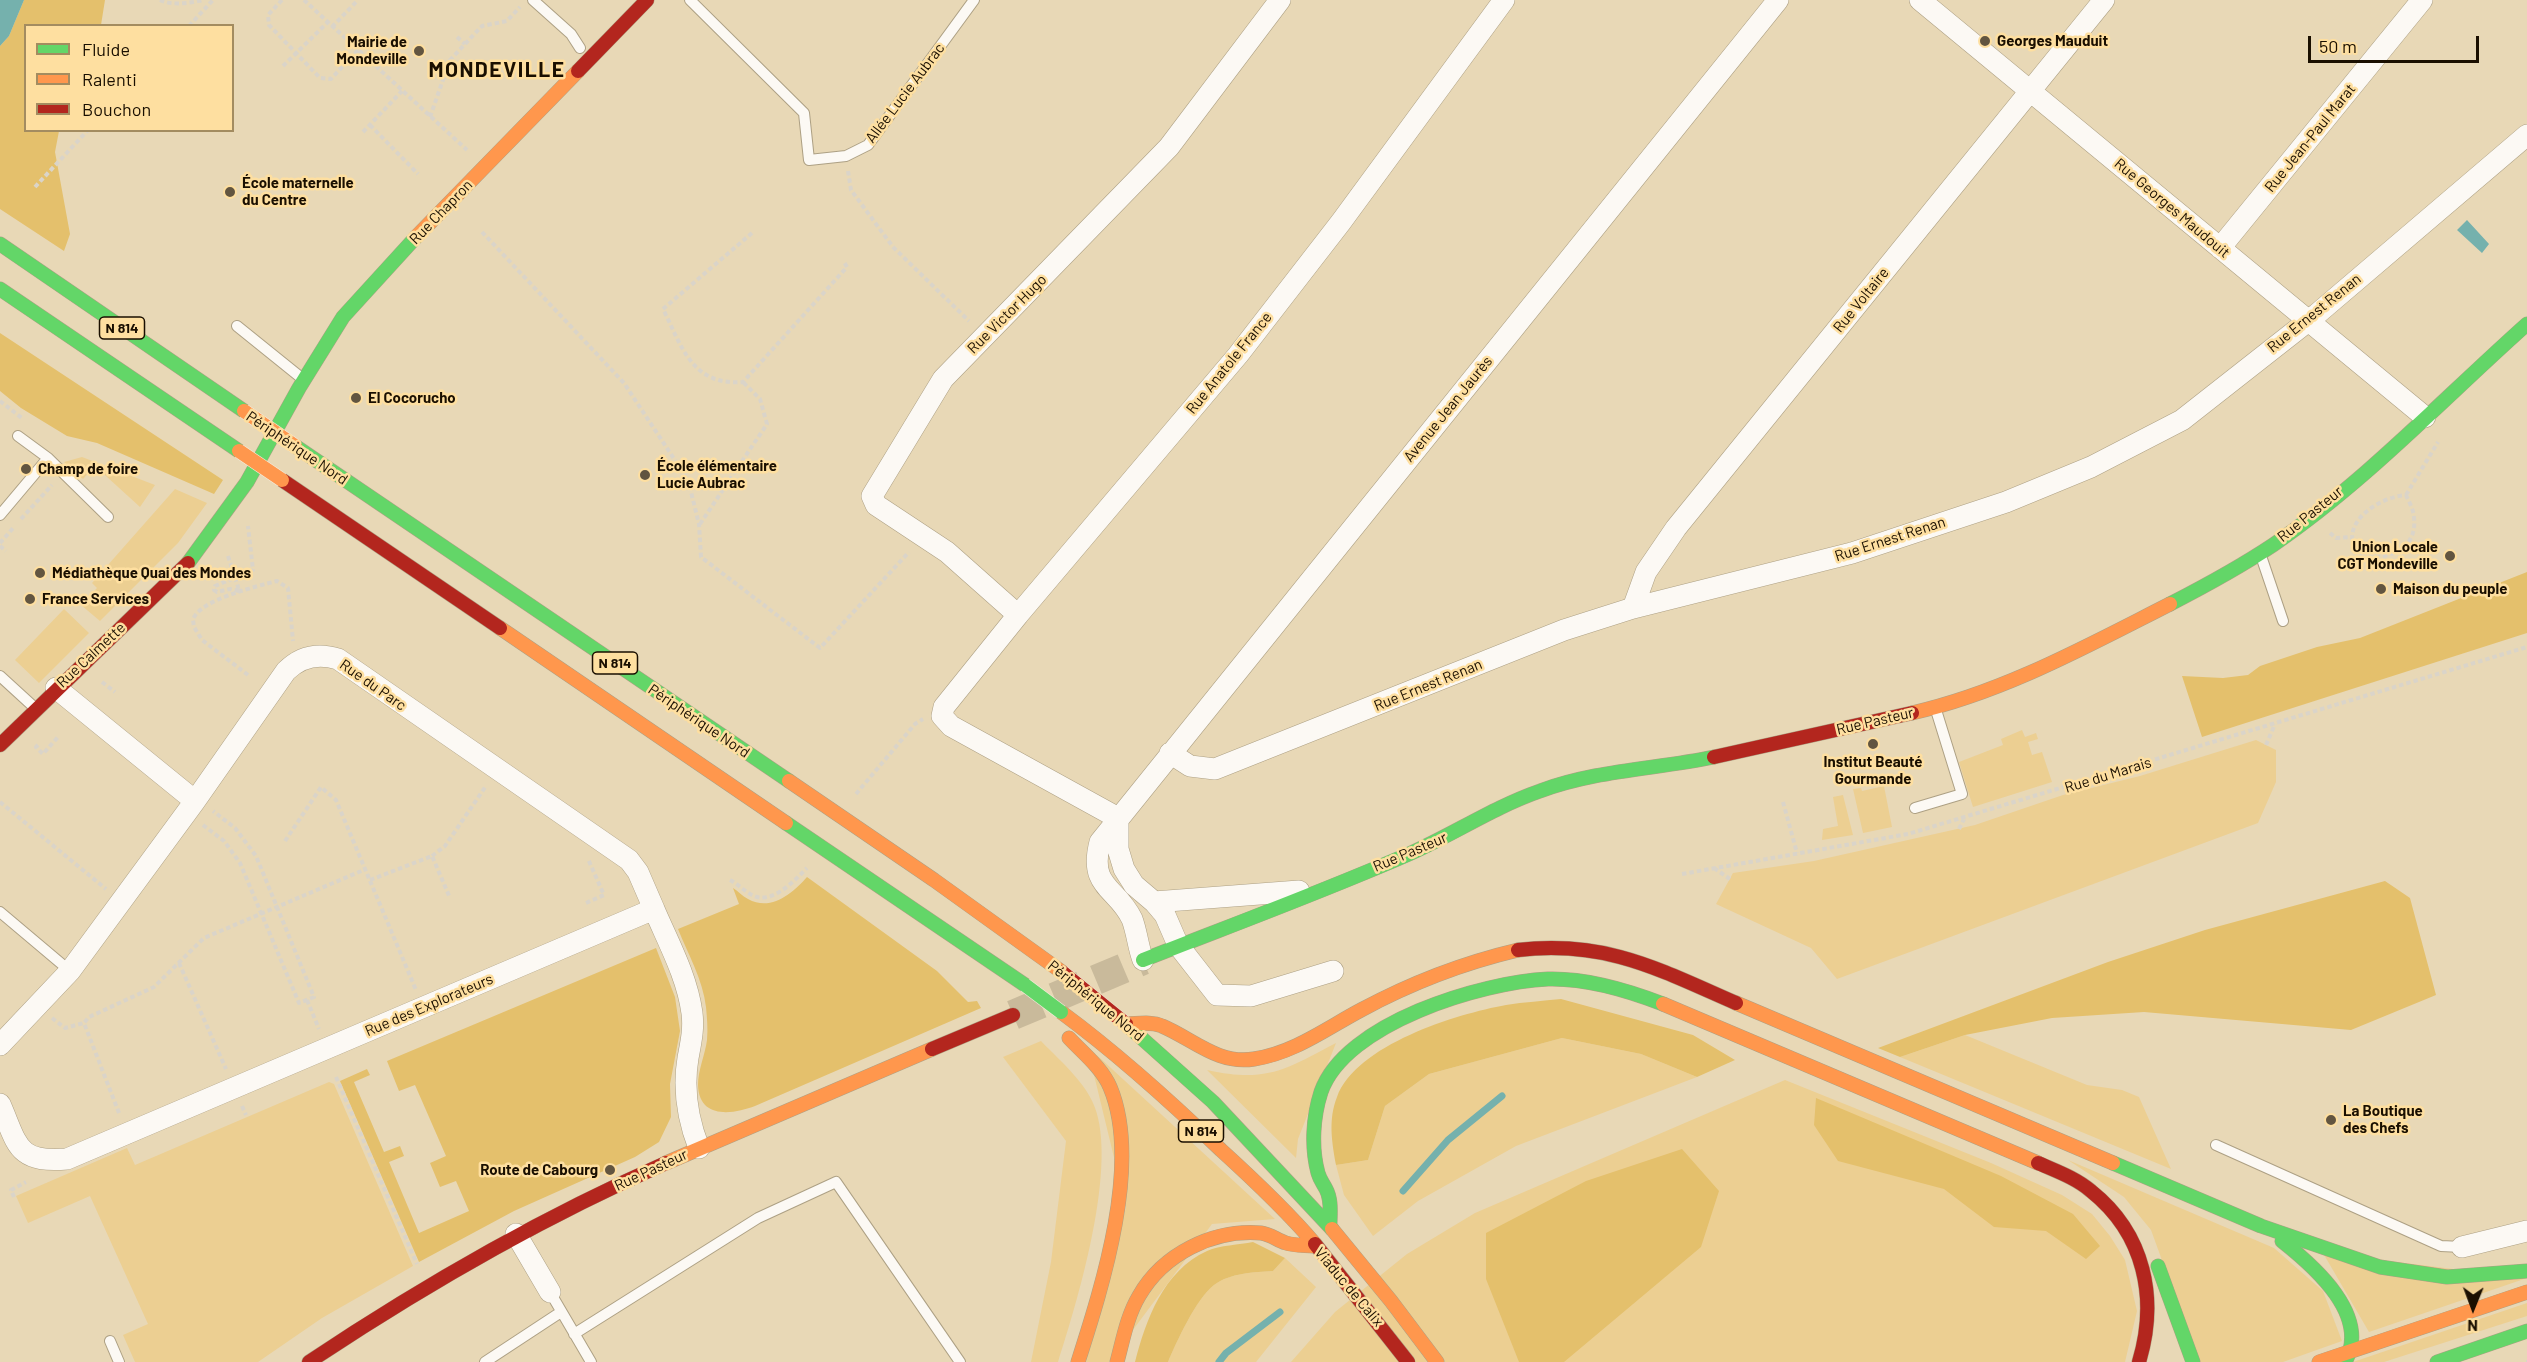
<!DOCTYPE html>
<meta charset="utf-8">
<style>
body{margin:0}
#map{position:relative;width:2527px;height:1362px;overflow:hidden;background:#e8d8b6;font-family:Barlow,sans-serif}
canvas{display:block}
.legend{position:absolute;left:24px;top:24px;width:210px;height:108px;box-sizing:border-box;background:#fedfa0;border:2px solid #a38c60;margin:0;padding:8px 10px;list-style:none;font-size:18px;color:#1a0f00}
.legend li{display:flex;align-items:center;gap:12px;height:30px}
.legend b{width:30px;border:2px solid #a38c60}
.north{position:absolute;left:2443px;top:1278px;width:60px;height:60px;-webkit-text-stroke:4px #fedfa0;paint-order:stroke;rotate:181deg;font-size:16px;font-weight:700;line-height:24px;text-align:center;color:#1a0f00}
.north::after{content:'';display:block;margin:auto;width:21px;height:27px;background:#1a0f00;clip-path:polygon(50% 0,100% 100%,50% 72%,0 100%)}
.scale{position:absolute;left:2308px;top:36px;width:171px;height:27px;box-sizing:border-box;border:3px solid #1a0f00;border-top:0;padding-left:8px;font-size:18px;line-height:21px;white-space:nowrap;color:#1a0f00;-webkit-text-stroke:4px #fedfa0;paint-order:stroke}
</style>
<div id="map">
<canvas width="2527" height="1362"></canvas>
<ul class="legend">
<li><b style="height:8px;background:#63d668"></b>Fluide</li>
<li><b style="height:8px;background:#ff974d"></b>Ralenti</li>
<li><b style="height:8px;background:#b3261e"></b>Bouchon</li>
</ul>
<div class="north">N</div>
<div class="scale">50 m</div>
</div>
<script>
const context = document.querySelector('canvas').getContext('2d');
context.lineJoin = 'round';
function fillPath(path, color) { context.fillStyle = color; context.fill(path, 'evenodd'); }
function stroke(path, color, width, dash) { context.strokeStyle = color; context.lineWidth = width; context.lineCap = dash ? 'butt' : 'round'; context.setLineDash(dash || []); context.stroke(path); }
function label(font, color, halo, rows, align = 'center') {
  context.font = font + ' Barlow,sans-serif'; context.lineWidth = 5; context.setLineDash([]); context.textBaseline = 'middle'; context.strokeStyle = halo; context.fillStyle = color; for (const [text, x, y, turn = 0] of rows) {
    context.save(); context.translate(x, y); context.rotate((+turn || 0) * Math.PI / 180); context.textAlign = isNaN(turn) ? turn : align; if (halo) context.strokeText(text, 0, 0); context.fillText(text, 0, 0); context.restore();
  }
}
fillPath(new Path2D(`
 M82,457l73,28 -15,22 -45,-41 -12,13 -19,-17z
 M175,489l32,14 -29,40 -78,78 -19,-16 16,-17 -5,-5z
 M64,609l25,24 -50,50 -24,-23z
 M2022,730l3,7 11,-4 2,6 -10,3 4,13 10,-3 10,30 -79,25 -14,-45 44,-17 -2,-6z
 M2256,740l20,10v32l-18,41 -421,156 -26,-31 -95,-44 17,-31 81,-12 161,-36 88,-30 77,-19z
 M1884,786l8,41 -29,6 -10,-44 8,-1 1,3z
 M1843,795l10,40 -31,5 1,-11 15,-3 -5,-29z
 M1965,1035l122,50 35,5 17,7 32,72 -271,-112z
 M1562,1038l79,16 56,23 -181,69 -98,55 -45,35 -29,-41 -8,-30 32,-5 17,-54 44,-32z
 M1041,1041c21,22 51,46 57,77 15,63 -20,182 -40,244h-27l20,-100 15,-121 -63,-84z
 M1336,1043l-38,96 -2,19 -89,-88c59,13 78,0 129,-27z
 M1087,1046l188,173 -63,5 -103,138h-23l40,-155z
 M1785,1080l206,83 71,32 30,19 18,22 15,24 12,51 -12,51h-834l44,-50 72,-58 68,-41z
 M329,1082l5,2 79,182 -91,52 -64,44h-123l-12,-27 25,-11 -58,-128 -62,27 -12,-27 111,-48 8,17z
 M2068,1160l206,88 49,43 19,50 -59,21h-84l-48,-132 -27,-33z
 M2323,1253l204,25 -158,54z
 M1285,1258l31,29 -60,75h-88c9,-21 28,-63 46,-77 16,-12 40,-13 59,-14z
 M2527,1303v13l-143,46h-31z`), '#eccf92');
fillPath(new Path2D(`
 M24,0h81l-4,25 -75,1v104l33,1 -4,21 15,82 -6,17 -64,-42v-163l9,-10z
 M0,333l223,147 -9,14 -117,-51 -30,-7 -46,-28 -21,-17z
 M2527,572v61l-325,104 -20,-61 41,2 25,-3 12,-9 57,-19 43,-9z
 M807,877l130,94 31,31 9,-1 4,7 -226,98c-21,8 -56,14 -57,-21 0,-15 7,-30 9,-45 1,-11 0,-22 -1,-33 -3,-27 -18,-53 -28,-78l61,-25 -6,-16c5,3 9,8 15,11 23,13 45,-6 59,-22z
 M2385,881l25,17 26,97 -85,35 -207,-18 -92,6 -87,17 -65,22 -22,-9 230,-86 97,-32z
 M656,948l19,49 5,34 -10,53 1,33 -12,25 -24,15 -121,54 -95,51 -79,-181 27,-12 3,6 -16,7 30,70 16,-6 4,10 -15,6 30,71 50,-22 -13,-30 -16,6 -10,-24 16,-7 -31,-71 -16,6 -12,-30z
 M1561,999l132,36 42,25 -38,17 -56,-23 -79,-16 -133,36 -44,32 -17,54 -32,5c-4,-23 -8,-45 1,-68 19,-52 119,-83 169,-92 18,-3 37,-4 55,-6z
 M1816,1098l185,78 72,38 27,32 -14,13 -40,-28 -52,-4 -50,-38 -106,-28 -24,-36z
 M1682,1149l37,42 -18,56 -137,115h-45l-33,-83v-46l100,-52z
 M1253,1242l32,16 -12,13c-19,1 -43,2 -59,14 -18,14 -37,56 -46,77h-33c11,-42 28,-91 72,-111 13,-6 32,-6 46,-9z`), '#e4c06c');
fillPath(new Path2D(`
 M0,0h24l-15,36 -9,10z
 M2467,220l22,24 -7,9 -25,-23z`), '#75b1ad');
stroke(new Path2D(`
 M1403,1191l45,-51 54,-44
 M1219,1362l7,-9 54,-41`), '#75b1ad', 7);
stroke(new Path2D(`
 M1013,1015l130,-55`), '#c9ba9b', 30, [30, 15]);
const lane = new Path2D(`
 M533,0l38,34 9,14
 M690,0l114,113 5,47 37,-4 22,-11 106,-145
 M237,326l67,54
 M18,436l30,22 60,59
 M0,515l48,-57
 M2261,556l22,65
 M0,676l35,32
 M1915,808l47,-14 -26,-84
 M0,912l70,59
 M2216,1145l225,101 21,1
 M550,1292l41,70
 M574,1334l184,-116 78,-36 124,180
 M110,1341l9,21
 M485,1362l76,-50`);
const street = new Path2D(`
 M1920,0l505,417
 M2220,248l202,-248
 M1633,608l13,-36 30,-44 428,-528
 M1018,615l-71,-63 -71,-47 -4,-9 71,-117 226,-232 111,-147
 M56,688l139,113 91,-130c15,-15 33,-18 52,-12l291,201 9,12 16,37
 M1170,753l20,13 25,3 349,-139 69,-22 219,-55 154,-51 85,-35 91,-47 135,-106 210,-179
 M1118,818l-167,-92 -9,-10 2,-9 74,-92 220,-260 103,-133 163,-222
 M1118,818v31l6,20 10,16 20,17 11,13 13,30 39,50 34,1 82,-25
 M1154,902l145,-11
 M1143,960c-5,-13 -6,-28 -11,-41 -15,-32 -44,-31 -32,-77l678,-842
 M0,1045l70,-74 125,-170
 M0,1104c18,41 16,59 67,55l587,-250c14,33 33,67 38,104 2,16 -1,29 -4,45 -5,30 0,62 11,90
 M516,1234l34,58
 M2462,1247l65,-16`);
const fast = new Path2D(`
 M0,244l244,167
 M0,289l239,162
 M295,446l494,335
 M188,563l59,-81 52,-94 44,-71 73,-80
 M2170,604c35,-18 70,-37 103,-59 92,-63 171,-147 254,-221
 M786,823l239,162
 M1143,960c89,-35 179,-68 266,-106 45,-20 85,-47 131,-63 56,-21 117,-22 174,-34
 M1127,1025l86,77 119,127
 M2113,1163l148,63 119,41 67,10 80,-6
 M1330,1225c0,-11 2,-25 -4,-36 -3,-6 -6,-9 -8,-16 -7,-26 -5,-56 3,-81 24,-69 161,-110 227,-113 39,-1 79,11 115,25
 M2282,1241c33,26 89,75 63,121
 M2158,1266l35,96
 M2437,1362l90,-31`);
const slow = new Path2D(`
 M416,237l162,-166
 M500,628l286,195
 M1912,713c92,-21 175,-67 258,-109
 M789,781l145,99 128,92
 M1736,1003l377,160
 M1663,1004l375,159
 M1061,1012c57,42 109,89 160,138 33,30 65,60 94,94
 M1126,1024c11,0 25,-3 36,2 31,13 56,39 92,33 40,-6 73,-31 107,-49 50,-27 102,-47 157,-60
 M1069,1038c14,15 33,30 41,49 32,76 -8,200 -32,275
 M666,1163l266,-114
 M1332,1229l59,72 46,61
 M1117,1362c6,-22 10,-46 22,-66 24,-42 74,-67 122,-63 9,1 16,7 25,10 9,3 19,2 28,3
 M2319,1362l208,-70`);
const jam = new Path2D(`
 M578,71l69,-71
 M282,480l218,148
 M0,745l188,-182
 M1714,757l198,-44
 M1518,950c88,-10 140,19 218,53
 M932,1049l81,-34
 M2038,1163c18,8 38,15 53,28 54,43 67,108 48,171
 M1315,1244l93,118
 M309,1362c114,-76 232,-144 357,-199`);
stroke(lane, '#ada084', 12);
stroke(street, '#ada084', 22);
stroke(fast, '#ada084', 15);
stroke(slow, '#ada084', 15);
stroke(jam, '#ada084', 15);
stroke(new Path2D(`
 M160,0c13,6 29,3 44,0
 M282,0l-14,15 1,10 51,53 11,1 27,-29
 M304,0l163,150
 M189,26l24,-26
 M332,27l26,-27
 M457,37l8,7
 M283,66l45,-44
 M430,117l20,-57 32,-34 25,-5 13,-14
 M370,125l48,49
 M363,132l39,-41
 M848,171l3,19 42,57 76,74
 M35,187l53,-57
 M482,232l142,151 64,97 11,44 2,33 119,91 89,-96
 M752,233l-89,76c19,38 29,77 80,73l104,-115 -3,-5
 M0,401l23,18
 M2406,495c3,7 8,15 8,23 4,33 -31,45 -57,35 -19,-30 22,-56 49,-58z
 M2406,495l32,-53
 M21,519l31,-34
 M700,524l67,-100 -7,-25 -17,-17
 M2330,533l6,5 14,-1
 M0,543l14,-16
 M0,546l6,5
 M228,556l11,34
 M239,591l-9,-2 -13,3 -3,-2 1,-4 38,-16 -5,-44
 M248,675l-46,-35 -8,-13 -1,-7c5,-20 65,-34 84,-39l11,7 5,53
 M102,682l13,10
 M38,745l-2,2 7,7 15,-17
 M2266,745l9,-21
 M856,794l59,-70 8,-5
 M0,802l106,87
 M1783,802l14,51
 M203,825l21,16 16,22 59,140 15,-6 -58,-141 -21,-28 -22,-17
 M1959,829l5,-10
 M285,841l36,-54 15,13 80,190
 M432,856l13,-10 41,-60
 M1714,868l16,11
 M1682,874l226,-40 619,-187
 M370,880l62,-24 18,42
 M730,880c8,4 15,12 24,16 19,8 41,-16 53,-28
 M586,903l18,-8 -16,-36
 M179,963l47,106
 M307,1000l12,29
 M52,1018l13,10 19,-5
 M336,1077l81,187
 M242,1106l4,9
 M119,1113l-35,-90 5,-6 65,-30 50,-49 162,-69
 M14,1197l-3,-7 15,-8
 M2526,1362h1`), '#dad4c9', 4, [4.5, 3]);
stroke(lane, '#fcf9f4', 10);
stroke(street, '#fcf9f4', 21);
stroke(fast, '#63d668', 14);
stroke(slow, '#ff974d', 14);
stroke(jam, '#b3261e', 14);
const fastBridge = new Path2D(`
 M1025,985l36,27`);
const slowBridge = new Path2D(`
 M244,411l51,35
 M239,451l43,29`);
const jamBridge = new Path2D(`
 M1062,972l64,52`);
stroke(fastBridge, '#f5edde', 15, []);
stroke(slowBridge, '#f5edde', 15, []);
stroke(jamBridge, '#f5edde', 15, []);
stroke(fastBridge, '#63d668', 14);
stroke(slowBridge, '#ff974d', 14);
stroke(jamBridge, '#b3261e', 14);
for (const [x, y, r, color] of [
 [1985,41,6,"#625540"],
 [419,51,6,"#625540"],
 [230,192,6,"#625540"],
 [356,398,6,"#625540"],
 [26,469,6,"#625540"],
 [645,475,6,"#625540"],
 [2450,556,6,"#625540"],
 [40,573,6,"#625540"],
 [2381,589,6,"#625540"],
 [30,599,6,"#625540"],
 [1873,744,6,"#625540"],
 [2331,1120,6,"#625540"],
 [610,1170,6,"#625540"]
]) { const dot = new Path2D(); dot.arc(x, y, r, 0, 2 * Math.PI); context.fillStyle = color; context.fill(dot); stroke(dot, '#fedfa0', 2); }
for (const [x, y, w] of [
 [122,328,45],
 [615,663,45],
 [1201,1131,45]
]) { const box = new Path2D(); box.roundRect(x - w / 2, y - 11, w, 22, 4.5); context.fillStyle = '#fedfa0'; context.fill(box); stroke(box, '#1a0f00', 1.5); }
label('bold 14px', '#1a0f00', null, [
 ["N 814",122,328],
 ["N 814",615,663],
 ["N 814",1201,1131]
]);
label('bold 15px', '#1a0f00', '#fedfa0', [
 ["Georges Mauduit",1997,41],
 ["Mairie de",407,42,"right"],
 ["Mondeville",407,59,"right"],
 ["École maternelle",242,183],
 ["du Centre",242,200],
 ["El Cocorucho",368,398],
 ["École élémentaire",657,466],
 ["Lucie Aubrac",657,483],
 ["Champ de foire",38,469],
 ["Union Locale",2438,547,"right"],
 ["CGT Mondeville",2438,564,"right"],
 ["Médiathèque Quai des Mondes",52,573],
 ["Maison du peuple",2393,589],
 ["France Services",42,599],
 ["Institut Beauté",1873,762,"center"],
 ["Gourmande",1873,779,"center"],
 ["La Boutique",2343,1111],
 ["des Chefs",2343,1128],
 ["Route de Cabourg",598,1170,"right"]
], 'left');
label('15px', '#1a0f00', '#fedfa0', [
 ["Allée Lucie Aubrac",905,93,-53],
 ["Rue Jean-Paul Marat",2310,138,-51],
 ["Rue Georges Maudouit",2172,208,40],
 ["Rue Chapron",441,212,-46],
 ["Rue Voltaire",1861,300,-51],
 ["Rue Ernest Renan",2314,313,-39],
 ["Rue Victor Hugo",1007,314,-45],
 ["Rue Anatole France",1229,363,-51],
 ["Avenue Jean Jaurès",1448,409,-51],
 ["Périphérique Nord",297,448,34],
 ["Rue Pasteur",2310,514,-39],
 ["Rue Ernest Renan",1890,539,-18],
 ["Rue Calmette",91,655,-43],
 ["Rue du Parc",373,685,35],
 ["Rue Ernest Renan",1428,685,-22],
 ["Périphérique Nord",699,721,34],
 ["Rue Pasteur",1875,721,-13],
 ["Rue du Marais",2108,775,-17],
 ["Rue Pasteur",1410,852,-23],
 ["Périphérique Nord",1096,1001,39],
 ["Rue des Explorateurs",429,1005,-23],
 ["Rue Pasteur",651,1170,-25],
 ["Viaduc de Calix",1349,1287,50]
]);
context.letterSpacing = '1.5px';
label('bold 21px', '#1a0f00', '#fedfa0', [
 ["MONDEVILLE",497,70]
]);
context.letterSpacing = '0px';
</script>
